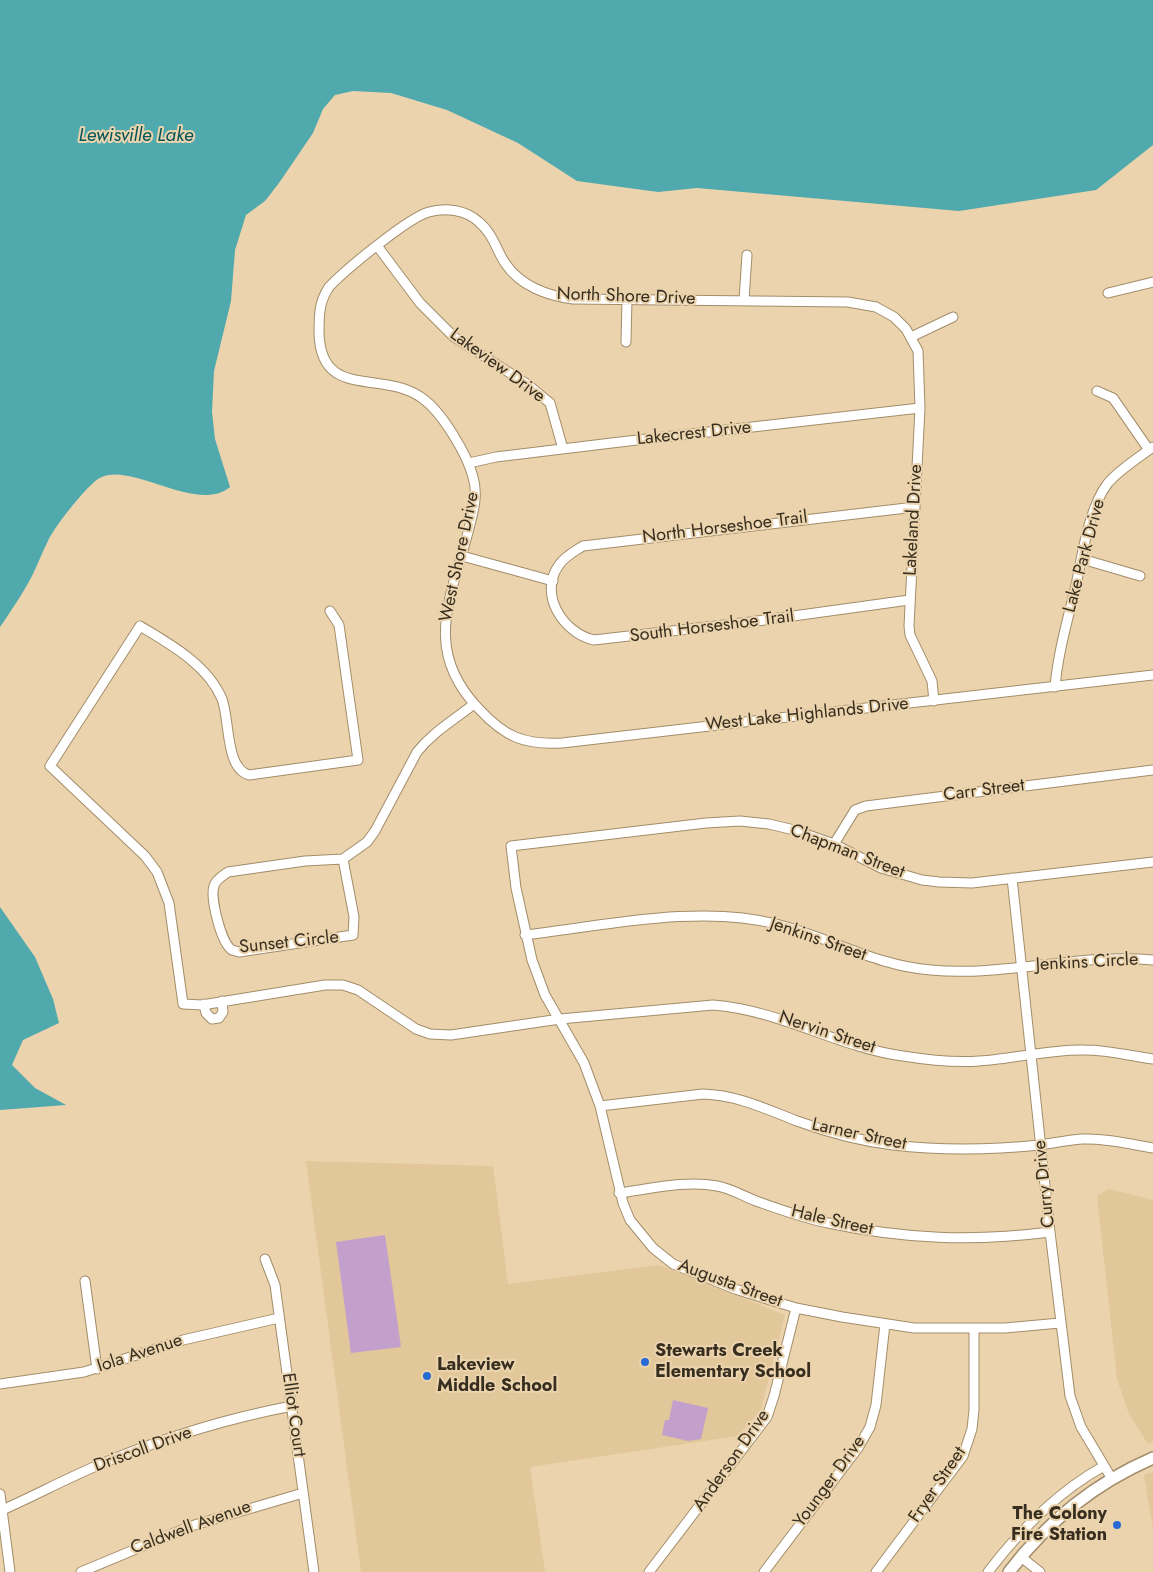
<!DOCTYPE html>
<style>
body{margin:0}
canvas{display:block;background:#ead3ad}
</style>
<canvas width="1153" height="1572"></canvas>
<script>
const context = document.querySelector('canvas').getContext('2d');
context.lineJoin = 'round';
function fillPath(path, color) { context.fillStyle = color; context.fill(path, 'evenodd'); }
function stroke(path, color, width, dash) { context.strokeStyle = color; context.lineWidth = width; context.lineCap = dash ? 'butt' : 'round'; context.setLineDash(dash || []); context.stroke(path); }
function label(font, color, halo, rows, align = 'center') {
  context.font = font + ' Jost,sans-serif'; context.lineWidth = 4; context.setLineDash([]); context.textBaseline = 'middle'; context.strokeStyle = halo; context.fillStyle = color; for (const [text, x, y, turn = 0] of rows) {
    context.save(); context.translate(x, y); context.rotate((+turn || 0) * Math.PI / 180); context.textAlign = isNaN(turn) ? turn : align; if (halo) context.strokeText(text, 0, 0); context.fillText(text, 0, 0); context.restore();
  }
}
fillPath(new Path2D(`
 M306,1161l187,5 15,118 151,-19 126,50 -24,94 -23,27 -208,31 15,105h-184z
 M1109,1189l44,11v242l-5,2 -19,-30 -12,-35 -20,-183z
 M1153,1472v57l-9,-54z`), '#e2c79a');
fillPath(new Path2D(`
 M385,1235l16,112 -50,6 -15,-111z
 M673,1400l35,8 -7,31 -13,2 -26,-6 3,-15h4z`), '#c39fcb');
fillPath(new Path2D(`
 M0,0h1153v145l-57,45 -137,21 -262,-23 -39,4 -81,-11 -59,-38 -71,-33 -56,-17 -38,-2 -18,4 -12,14 -10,24 -34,50 -14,18 -19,14 -11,35 -4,51 -17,70 -2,41 3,27 15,48c-34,28 -101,-28 -132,-8 -12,8 -44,48 -50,62 -6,11 -10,23 -16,35 -9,17 -21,35 -32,51z
 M0,907l35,50 18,42 6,24 -36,17 -11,25 23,23 31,17 -66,5z`), '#50a9ad');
const minor = new Path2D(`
 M378,247l42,56 34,34 73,47 23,19 13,46
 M1108,293l45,-11
 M744,300l3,-45
 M911,337l42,-20
 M626,342l1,-43
 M1097,391l16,7 36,52
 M469,463l27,-6 124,-15 300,-34
 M462,556l91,25
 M1082,559l58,17
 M909,600l-159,22 -156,18c-31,-7 -56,-46 -35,-75 6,-9 16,-14 24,-19l332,-39
 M330,611l9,14 19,135 -109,15c-24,-7 -19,-55 -27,-76 -14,-34 -52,-55 -82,-73l-90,140 95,90 12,16 12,31 14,101 19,1 123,-20h18l15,5 58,39 14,5 21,1 109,-16 153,-14c67,5 124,42 190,51 25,4 51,7 76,5 35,-2 71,-12 106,-11 23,0 46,6 68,9
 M1055,687c3,-35 13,-68 21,-102 6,-29 13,-78 32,-102 12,-14 30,-25 45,-36
 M934,701l-2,-20 -22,-46 -1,-9 11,-218 -2,-57 -12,-22 -12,-12 -18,-10 -28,-5 -275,-3c-25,-3 -53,-13 -68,-36 -9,-14 -12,-29 -26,-41 -13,-12 -34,-15 -50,-10 -20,5 -84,58 -100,75 -10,15 -10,28 -10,46 2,68 63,36 103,65 20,14 45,56 51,79 6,20 -1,39 -6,59 -18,66 -43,116 12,173 26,28 45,36 83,34l591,-68
 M834,844l21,-34 11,-4 287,-36
 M343,859l11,58 -1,18 -114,17c0,0 -7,-2 -7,-2 -11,-7 -22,-52 -18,-64 2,-7 9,-10 14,-14l77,-11z
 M343,859l24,-17 8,-11 42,-79c16,-20 37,-32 57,-48
 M1012,878l38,354 20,164 11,31 31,52
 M525,935c78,-9 175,-31 251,-11 53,13 100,42 155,46 74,7 148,-17 222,-10
 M204,1004l2,9 6,6 7,-1 4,-6 -1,-11
 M600,1106l103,-12c34,1 63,15 94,27 30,11 64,20 96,24 49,6 98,5 147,0 14,-2 28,-5 42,-6 24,-1 47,5 71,9
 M619,1193c31,-4 67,-13 98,-7 13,2 26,10 39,15 23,8 47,17 72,22 76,16 145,19 222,9
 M265,1259l10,26 39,287
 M85,1281l12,88
 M1060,1323l-55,5h-91l-72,-11 -46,-9 -61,-19 -62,-25 -20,-16 -23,-28 -7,-17 -23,-97 -16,-43 -39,-68 -13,-35 -16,-72 -5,-42 195,-23 34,-2 29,3 25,6 40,14 47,24 41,12 17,2 33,1 181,-21
 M0,1384l84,-12 99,-32 96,-22
 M0,1494l10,78
 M0,1511c36,-16 71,-35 108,-50 59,-24 121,-43 184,-55
 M1021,1557l19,15
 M81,1572l110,-46 112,-33
 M649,1572l118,-155 7,-21 22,-88
 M764,1572l94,-124 12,-21 6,-22 9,-81
 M876,1572l87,-116 9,-27 2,-19v-81
 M988,1572c32,-42 69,-80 116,-106`);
const secondary = new Path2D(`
 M1009,1572c38,-50 86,-89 144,-114`);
stroke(minor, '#a38d6a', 11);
stroke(secondary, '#a38d6a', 14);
stroke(minor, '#fff', 9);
stroke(secondary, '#fff', 11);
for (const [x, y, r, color] of [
 [645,1362,5,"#2569d5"],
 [427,1376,5,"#2569d5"],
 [1117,1525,5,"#2569d5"]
]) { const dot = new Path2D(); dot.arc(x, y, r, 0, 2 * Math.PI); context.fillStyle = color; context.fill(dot); stroke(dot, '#ead3ad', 2); }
label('18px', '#372e1f', '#ead3ad', [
 ["North Shore Drive",626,297,2],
 ["Lakeview Drive",497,366,36],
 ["Lakecrest Drive",694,434,-6],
 ["Lakeland Drive",914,520,-87],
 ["North Horseshoe Trail",725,528,-7],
 ["Lake Park Drive",1085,556,-75],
 ["West Shore Drive",460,557,-78],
 ["South Horseshoe Trail",712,627,-7],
 ["West Lake Highlands Drive",807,715,-6],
 ["Carr Street",984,791,-7],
 ["Chapman Street",847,852,21],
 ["Jenkins Street",818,940,19],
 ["Sunset Circle",289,943,-6],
 ["Jenkins Circle",1087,963,-3],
 ["Nervin Street",827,1033,18],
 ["Larner Street",859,1135,12],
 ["Curry Drive",1045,1184,-96],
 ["Hale Street",832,1221,13],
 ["Augusta Street",730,1284,20],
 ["Iola Avenue",140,1354,-18],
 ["Elliot Court",293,1415,82],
 ["Driscoll Drive",143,1450,-20],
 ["Anderson Drive",732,1461,-55],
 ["Younger Drive",830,1482,-54],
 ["Fryer Street",938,1485,-56],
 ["Caldwell Avenue",191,1528,-20]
]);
label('bold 18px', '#372e1f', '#ead3ad', [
 ["Stewarts Creek",655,1352],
 ["Elementary School",655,1373],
 ["Lakeview",437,1366],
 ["Middle School",437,1387],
 ["The Colony",1107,1515,"right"],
 ["Fire Station",1107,1536,"right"]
], 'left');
label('italic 19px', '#005458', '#ead3ad', [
 ["Lewisville Lake",136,136]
]);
</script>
